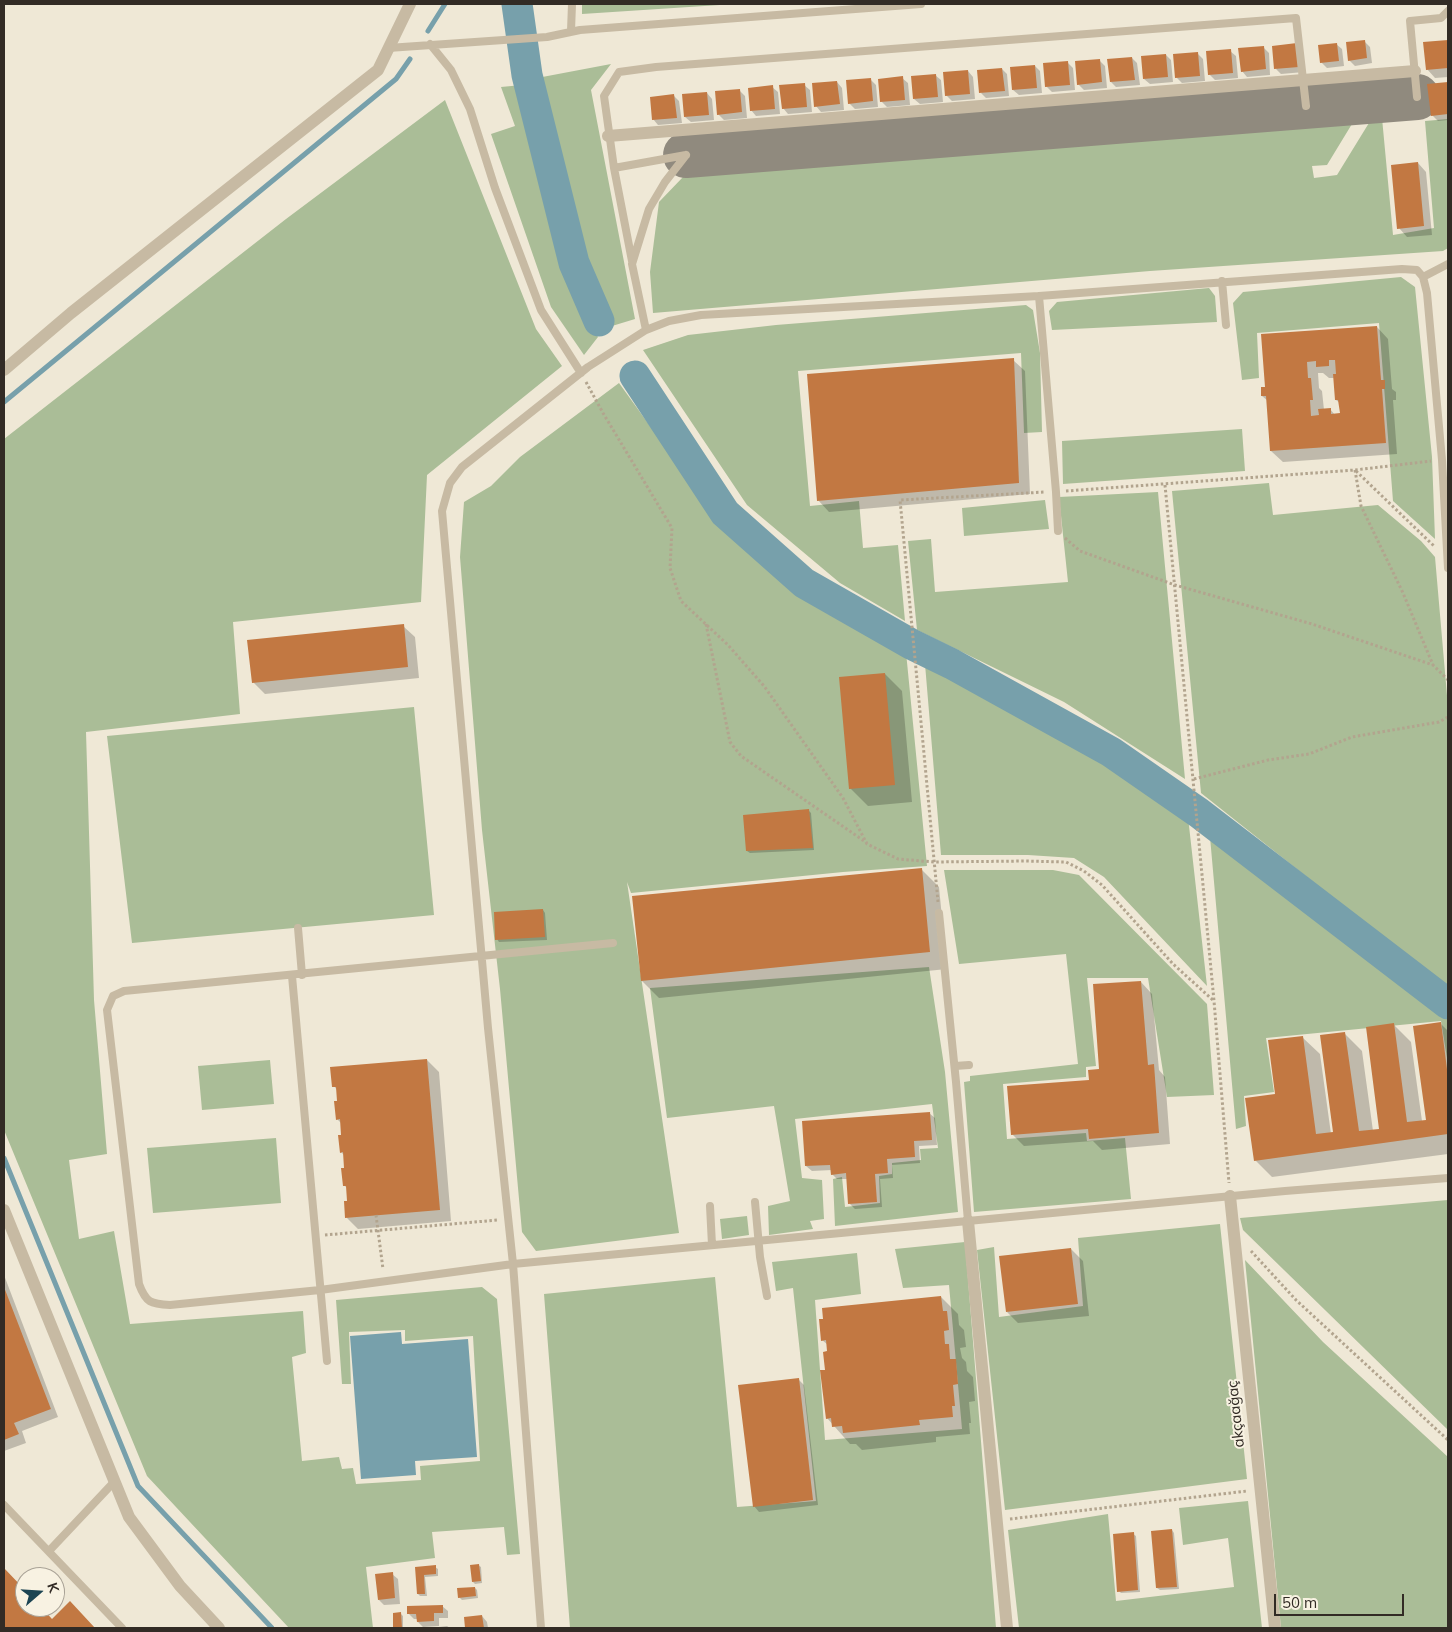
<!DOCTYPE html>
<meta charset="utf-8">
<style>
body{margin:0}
#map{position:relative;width:1452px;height:1632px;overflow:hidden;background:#efe8d6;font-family:Mulish,sans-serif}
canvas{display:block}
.frame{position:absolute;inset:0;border:5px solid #322b25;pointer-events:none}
.north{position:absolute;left:15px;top:1567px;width:50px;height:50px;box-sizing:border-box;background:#f8f2e2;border:1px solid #a9a296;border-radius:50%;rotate:71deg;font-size:14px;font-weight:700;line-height:20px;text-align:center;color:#322b25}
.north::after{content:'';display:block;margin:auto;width:18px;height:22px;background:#1c4452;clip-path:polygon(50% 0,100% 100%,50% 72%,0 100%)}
.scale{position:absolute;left:1274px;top:1594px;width:130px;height:22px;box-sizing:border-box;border:2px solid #322b25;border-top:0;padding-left:6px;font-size:15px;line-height:18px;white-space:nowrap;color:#322b25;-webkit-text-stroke:4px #f8f2e2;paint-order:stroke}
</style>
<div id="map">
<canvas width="1452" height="1632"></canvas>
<div class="frame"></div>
<div class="north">K</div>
<div class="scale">50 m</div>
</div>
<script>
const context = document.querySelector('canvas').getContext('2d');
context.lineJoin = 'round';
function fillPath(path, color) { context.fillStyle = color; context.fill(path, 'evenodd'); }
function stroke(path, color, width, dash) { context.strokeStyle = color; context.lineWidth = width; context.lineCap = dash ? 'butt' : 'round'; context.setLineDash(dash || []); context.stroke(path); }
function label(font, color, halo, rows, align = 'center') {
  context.font = font + ' Mulish,sans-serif'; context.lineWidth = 4; context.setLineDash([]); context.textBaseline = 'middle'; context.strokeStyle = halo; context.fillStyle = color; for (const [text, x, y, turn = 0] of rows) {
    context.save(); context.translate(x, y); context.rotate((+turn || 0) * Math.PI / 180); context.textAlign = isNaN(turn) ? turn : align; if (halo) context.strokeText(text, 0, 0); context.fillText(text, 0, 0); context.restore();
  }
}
fillPath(new Path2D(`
 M582,4h153l-153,10z
 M611,64l-20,26 44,229 -23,7 -29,-64 -46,-184z
 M522,85l55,216 21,36 -14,18 -33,-48 -60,-173 24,-8 -14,-39z
 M445,100l91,229 26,37 -135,109 -6,127 -188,20 7,92 -154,18 8,268 13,154 -38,6 10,79 35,-8 16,93 173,-13 3,42 -14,4 10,104 37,-4 3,12 11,-1 3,16 65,-4 -1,-14 60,-5 -7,-125 -68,5v-11l-56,2 2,52h-9l-6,-84 146,-13 15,12 23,255 -13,1 -3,-28 -72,5 3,26 -69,9 7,61h-84l-142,-152 -143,-346v-691l282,-220z
 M1372,118h10l11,117 41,-7 -9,-107 23,-2v129l-5,3 -293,20 -497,42 -3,-41 9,-70 24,-25 672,-58 -28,46 -15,1 2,12 23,-3z
 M1401,277l14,10 17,170 3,82 -42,-38 -14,-178 -122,10 2,45 -17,2 -9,-77 10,-11z
 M1209,288l6,8 2,26 -165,8 -3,-19 8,-9z
 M1026,305l7,5 7,43 2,79 -18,1 -3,-80 -223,18 12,135 49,-5 4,47 35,-3 7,76 -65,-38 -93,-78 -104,-155 45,-15 88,-10z
 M619,383l101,140 89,72 97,57 21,214 -84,6 -212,21 -4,-11 52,351 -143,18 -14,-19 -22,-243 -18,-159 -22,-273 4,-55 27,-16 29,-29z
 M1242,429l3,42 -182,13 -1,-43z
 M1269,483l4,32 105,-10 43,36 14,16 13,150v282l-247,-196 -29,-302z
 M1158,492l27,287 -121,-77 -147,-72 -9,-89 23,-2 4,53 133,-10 -9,-85z
 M1045,500l4,29 -85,7 -2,-28z
 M925,664l180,96 83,57 19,169 -103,-109 -30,-19 -46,-3h-87z
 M414,707l20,208 -302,28 -25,-207z
 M1210,837l238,183v44l-7,-43 -175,17 8,54 -30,4 2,30 -10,3z
 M944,870h109l26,5 128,129 7,91 -47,2 -19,-119h-61l9,88 -10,1v10l-83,7 4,55 79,-6 1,8 38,-3 6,61 -157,13 -10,-130 6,-1v-5l108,-12 -12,-110 -107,10z
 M929,967l16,105 13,140 -123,14 -2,-47 9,-2 3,30 35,-4 -1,-27 13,-2v-11l29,-3 -1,-11 18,-1 -6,-44 -137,15 7,59 20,2 2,39 -14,2 3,8 -44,6 -1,-29 22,-5 -16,-95 -107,12 -17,-130z
 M270,1060l4,44 -72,6 -4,-44z
 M276,1138l5,65 -128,10 -6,-65z
 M1448,1200v230l-205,-200 -3,-12z
 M747,1216l2,19 -27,4 -2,-20z
 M1220,1224l27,255 -242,31 -28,-260 17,-3 5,70 84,-11 -5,-68z
 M965,1242l31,386h-426l-26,-334 171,-17 22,230 79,-6 -23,-213 -17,3 -4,-29 85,-9 4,41 -46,6 10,140 137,-11 -13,-144 -46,3 -8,-39z
 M1245,1260l78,82 125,115v171h-167z
 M1248,1501l14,127h-243l-11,-98 100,-16 8,87 118,-14 -6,-49 -45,7 -4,-37z`), '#aabd97');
fillPath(new Path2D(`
 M401,1332l1,12 66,-5 9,118 -62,4 1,14 -55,4 -11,-143z`), '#77a0ab');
fillPath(new Path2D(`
 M1364,41l6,6 2,16 -17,3 -6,-6z
 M1448,42v35l-13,1 -8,-9 -2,-25z
 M1336,44l6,5 2,17 -17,2 -6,-6z
 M1297,45l7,27 -23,2 -5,-5z
 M1263,47l6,6 1,22 -23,2 -5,-6z
 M1230,51l6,5 2,22 -23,2 -6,-6z
 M1197,53l6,6 2,22 -23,2 -6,-6z
 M1166,55l5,5 2,22 -23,2 -6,-5z
 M1132,58l5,5 3,22 -24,2 -5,-5z
 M1099,60l6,6 2,22 -23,2 -6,-6z
 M1067,62l6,6 2,22 -23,2 -6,-6z
 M1035,66l5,5 2,22 -23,2 -6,-5z
 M1002,69l5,5 2,22 -23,2 -5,-5z
 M968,71l5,6 2,22 -23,2 -6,-6z
 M935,75l6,5 2,22 -23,2 -6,-5z
 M902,78l6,5 2,22 -23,2 -6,-6z
 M870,79l6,6 2,22 -23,2 -6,-6z
 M837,82l5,6 2,22 -23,2 -5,-6z
 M1448,83v37l-10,1 -6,-6 -3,-30z
 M804,85l6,5 2,22 -24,2 -5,-6z
 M772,87l6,5 2,22 -24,2 -5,-6z
 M739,90l6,6 2,22 -23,2 -6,-6z
 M707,93l5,6 2,21 -23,2 -6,-5z
 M674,96l5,5 3,22 -24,2 -5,-6z
 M1418,163l8,9 6,63 -25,2 -8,-9z
 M1377,327l11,12 4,50 4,3v8h-3l4,54 -114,8 -12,-11 -3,-50 -6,-5 4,-8 -4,-53zM1318,373h5l6,5h5l2,22 4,3 1,11 -6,1 -5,-6 -6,1 -2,-19 -3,-3z
 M1013,360l12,11 5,123 -201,18 -11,-12z
 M403,626l12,11 4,41 -154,16 -12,-12z
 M885,674l17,17 10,111 -44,4 -18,-18z
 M809,811l2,2 3,37 -64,3 -3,-2z
 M922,870l17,17 8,82 -288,29 -17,-17 -8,-84z
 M543,910l2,3 2,27 -48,2 -2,-3z
 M1141,982l11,12 7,76 6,7 5,67 -68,6 -9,-9 -69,5 -12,-12 78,-53 10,-11z
 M1440,1023l8,8v123l-176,23 -17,-17 22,-65 25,-58 18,17 11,80 3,-1 10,-100 18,18 11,80 8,-1 12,-106 18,18 11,79h5z
 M427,1060l12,12 12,149 -93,8 -11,-11 1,-16 -1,-14 -3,-3 1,-16 -1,-14 -3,-3v-29l-4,-4v-29l-3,-4z
 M929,1113l6,5 2,27 -18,1 1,17 -28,2 1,13 -13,1 2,28 -27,2 -5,-5 -2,-25h-11l-5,-5v-4l-20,1 -6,-5z
 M1071,1249l12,12 6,55 -71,7 -11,-11z
 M4,1275l54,142 -36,14 4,12 -22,8z
 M941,1297l17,17 1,11 5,5 2,17 -6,1 2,10 4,4 1,9 6,6 2,24 -6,1 2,21h-2l1,11 -34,3v5l-74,8 -6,-6h-6l-23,-26 -1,-47 2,-18v-8l-6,-5z
 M798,1379l6,6 14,120 -59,7 -5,-6z
 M1172,1530l2,3 5,56 -19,1 -3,-2z
 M1133,1534l3,2 4,56 -19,1 -2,-2z
 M478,1565l3,2 1,16 -7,1 -2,-2z
 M435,1567l3,2v7l-13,1 2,19h-7l-2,-2 -2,-26z
 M4,1569l21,22v16h15l12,13 18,-17 24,25h-90z
 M392,1574l6,5 2,25 -16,1 -5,-5z
 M475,1588l2,2 1,8 -16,2 -3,-3z
 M442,1606l6,5v7h-9v8l-16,1 -5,-5v-3h-4l-5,-5z
 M400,1613l3,3v12h-8l-1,-14z
 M482,1616l5,6 1,6h-22l-1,-10z
 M447,1626l3,2h-10l-1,-1z`), '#0003');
stroke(new Path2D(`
 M428,31l17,-27
 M4,402l392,-323 14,-20
 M4,1158l134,328 134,142`), '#77a0ab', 5);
stroke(new Path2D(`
 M517,4l10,71 47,188 25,58
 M635,376l90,137 79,70 107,61 41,20 159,88 88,61 249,191`), '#77a0ab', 31);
stroke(new Path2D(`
 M686,155l731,-58`), '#908a7e', 46);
fillPath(new Path2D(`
 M1365,40l2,18 -19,3 -2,-19z
 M1448,40v28l-22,2 -3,-28z
 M1297,43l2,24 -25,2 -2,-23z
 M1337,43l2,18 -19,2 -2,-18z
 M1264,46l2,23 -25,3 -3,-24z
 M1231,49l2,24 -25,2 -2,-24z
 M1198,52l2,24 -25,2 -2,-24z
 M1166,54l2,23 -25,2 -2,-23z
 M1132,57l3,23 -25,2 -3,-23z
 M1100,59l2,23 -25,3 -2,-24z
 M1068,61l2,24 -25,2 -2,-24z
 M1035,65l2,23 -25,2 -2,-23z
 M1002,68l3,23 -26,2 -2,-23z
 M968,70l2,24 -25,2 -2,-24z
 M936,74l2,23 -25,2 -2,-23z
 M903,76l2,24 -25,2 -2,-23z
 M871,78l2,23 -25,3 -2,-24z
 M837,81l3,23 -26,3 -2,-24z
 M1448,82v32l-17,2 -4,-32z
 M805,83l2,24 -25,2 -3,-24z
 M773,85l2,24 -25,2 -2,-23z
 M740,89l2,23 -25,3 -2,-24z
 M707,92l2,23 -25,2 -2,-23z
 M674,94l3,24 -25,2 -2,-23z
 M1418,162l6,64 -27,3 -6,-64z
 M1377,326l4,54h4v9h-3l4,54 -116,8 -4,-55h-5v-9h4l-4,-53zM1329,360h6l1,14h-3l2,26h3l2,13 -9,1v-6l-13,1 1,6 -8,1 -1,-16h3l-2,-22h-3l-1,-16 9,-1v6l13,-1z
 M1014,358l5,125 -202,18 -10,-127z
 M404,624l4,43 -156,16 -5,-43z
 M885,673l10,112 -46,4 -10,-112z
 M809,809l4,39 -67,3 -3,-36z
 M922,868l8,84 -289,29 -9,-85z
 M543,909l2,28 -50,3 -1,-28z
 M1141,981l7,84 6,-1 5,69 -70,6 -1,-10 -77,6 -4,-49 82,-6 -1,-10 11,-1 -6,-85z
 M1441,1022l7,55v57l-194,27 -9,-63 30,-4 -7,-54 35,-4 13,98 17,-2 -13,-97 25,-3 14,99 20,-2 -13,-102 28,-4 13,99 19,-2 -13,-94z
 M427,1059l13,151 -95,8 -1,-17h3l-1,-15h-3l-2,-18h3l-1,-16 -3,1 -2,-18h3l-1,-16 -4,1 -2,-19h3l-1,-14h-4l-2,-20z
 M930,1112l2,28 -18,1 1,16 -28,2 1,14 -13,1 2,28 -29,2 -2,-31 -15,2 -1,-10 -25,1 -3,-45z
 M1071,1248l7,56 -72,8 -7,-56z
 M4,1287l47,122 -37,14 5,11 -15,6z
 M941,1296l2,15h4l2,19 -5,1 1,13h4l1,15h6l2,25 -5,1 2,21h-3l1,11 -34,3 1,5 -77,8 -1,-7 -10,1 -1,-9 -5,1 -6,-49h5l-2,-18 4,-1 -1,-11 -5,1 -2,-22h4l-1,-11z
 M799,1378l14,122 -60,7 -15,-122z
 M1172,1529l5,58 -21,1 -5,-57z
 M1134,1532l4,58 -21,2 -4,-58z
 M479,1564l2,17 -9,1 -2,-17z
 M436,1565v9l-12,1 1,19h-8l-2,-27z
 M4,1568l21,22v17h16l11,12 18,-18 25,27h-91z
 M393,1572l2,26 -17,2 -3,-26z
 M475,1587l1,9 -18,2 -1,-10z
 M443,1605v8h-9v8l-17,1 -1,-8h-9v-8z
 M401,1612l1,16h-9v-15z
 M482,1615l2,13h-19l-1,-11z`), '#c27842');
stroke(new Path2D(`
 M586,382l17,31 69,115 -2,40 11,33 47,44 36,41 79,112 24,46 31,15 36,3 92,-1 40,1 18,9 18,14 71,79 41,37
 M1355,470l6,36 42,87 30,72
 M1356,471l78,75
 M1165,485l49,516 15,182
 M1066,491l289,-21 76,-9
 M1065,538l15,13 95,34 137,39 121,41 15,15
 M706,624l24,118 11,14 126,87
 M1194,779l74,-19 41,-6 43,-17 87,-15 9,-5
 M938,902l-38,-402 145,-8
 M376,1215l7,54
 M325,1235l173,-15
 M1251,1251l45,49 152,140
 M1010,1519l237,-28`), '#b2a48e', 3, [2.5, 2.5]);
stroke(new Path2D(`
 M571,31l1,-27
 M430,44l21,26 19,39 25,79 46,122 40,63
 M388,48l159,-11 33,-7 341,-26
 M1417,97l-7,-76 31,-3 7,-7
 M614,168l-10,-72 15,-24 37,-5 640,-49 10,88
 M632,261l-18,-93 72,-13
 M1423,277l25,-13
 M1222,281l4,44
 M1039,296l17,196 2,39
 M646,330l-14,-66 17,-55 16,-27 21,-27
 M939,913l17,169 12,139
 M298,928l4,47
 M613,943l-489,48 -11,5 -6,14 32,274c7,19 12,20 31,21l150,-15 193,-26 772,-73 163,-13
 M292,976l35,385
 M955,1066l14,-1
 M755,1202l5,55 7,39
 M710,1206l2,39
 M4,1505l118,123
 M49,1551l65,-69
 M541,1628l-28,-364 -25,-236 -46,-517 8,-28 12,-16 126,-100 58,-37 23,-9 32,-6 338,-19 363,-27 15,1 6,7 4,16 15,167 6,108`), '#c7baa3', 8);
stroke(new Path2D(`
 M608,136l807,-65
 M4,370l67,-57 307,-243 32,-66
 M1230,1196l45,432
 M4,1210l125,307 51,69 39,42
 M968,1221l39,407`), '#c7baa3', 12);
label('15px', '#322b25', '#f8f2e2', [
 ["akçaağaç",1236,1414,-96]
]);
</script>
